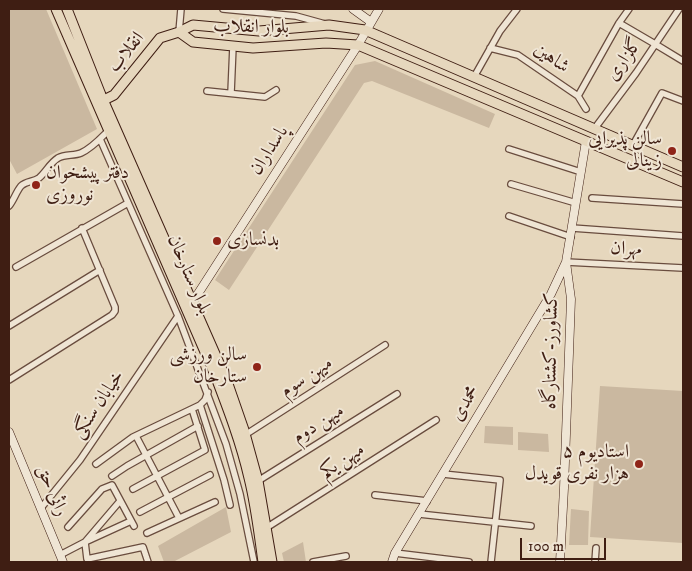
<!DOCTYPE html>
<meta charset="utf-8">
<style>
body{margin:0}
#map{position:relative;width:692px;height:571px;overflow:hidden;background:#e6d7bd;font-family:"IM FELL DW Pica",serif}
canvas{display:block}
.frame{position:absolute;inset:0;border:10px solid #3f1e13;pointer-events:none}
.scale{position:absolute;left:520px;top:538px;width:86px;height:22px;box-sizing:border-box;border:2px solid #3f1e13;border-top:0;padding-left:6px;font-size:15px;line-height:18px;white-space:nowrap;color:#3f1e13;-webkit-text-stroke:4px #efe5d4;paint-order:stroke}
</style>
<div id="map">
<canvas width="692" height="571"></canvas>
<div class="frame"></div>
<div class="scale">100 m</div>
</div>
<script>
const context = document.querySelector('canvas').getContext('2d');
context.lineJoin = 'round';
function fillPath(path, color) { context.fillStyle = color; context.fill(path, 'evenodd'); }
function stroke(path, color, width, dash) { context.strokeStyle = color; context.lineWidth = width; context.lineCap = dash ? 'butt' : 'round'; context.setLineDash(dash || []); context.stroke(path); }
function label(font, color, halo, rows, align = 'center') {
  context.font = font + ' "IM FELL DW Pica",Amiri,serif'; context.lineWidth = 4; context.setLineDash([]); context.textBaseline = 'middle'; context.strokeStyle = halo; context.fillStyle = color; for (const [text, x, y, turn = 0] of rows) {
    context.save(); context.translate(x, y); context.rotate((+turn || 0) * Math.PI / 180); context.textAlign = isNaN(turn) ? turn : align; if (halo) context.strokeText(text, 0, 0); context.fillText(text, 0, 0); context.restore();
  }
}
fillPath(new Path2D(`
 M9,9h37l51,120 -80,45 -8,-15z
 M375,61l120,53 -6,14 -117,-47 -8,2 -135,207 -14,-10 140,-215z
 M600,386l83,5v152l-93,-6z
 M485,426l28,1v18l-29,-2z
 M518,432l30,2 1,18 -31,-2z
 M226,507l5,25 -58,30h-9l-6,-16z
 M571,509l18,2 -1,34h-19z
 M303,542l3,20h-22l-2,-9z`), '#cab8a0');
const street = new Path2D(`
 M223,9l73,7 29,8
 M619,23l36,21 28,17
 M179,32l2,-23
 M490,48l28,7 60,41 8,13
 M474,77l26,-46 17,-22
 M207,91l58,6 11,-7
 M231,93l2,-47
 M578,96l41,-73 10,-14
 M595,128l41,-55 43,-64
 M100,139l78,177 48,128 14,50 14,68
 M633,145l29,-52 21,8
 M509,149l72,23
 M511,184l65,19
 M592,198l91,6
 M9,206c5,-6 7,-14 12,-20 5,-5 12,-4 18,-8 7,-6 11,-15 19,-20 7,-4 16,-2 23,-5 11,-5 19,-14 27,-22
 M509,216l62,21
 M572,228l111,8
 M566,262l117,6
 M16,267l112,-64
 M9,326l91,-56
 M9,380l103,-65 3,-4v-4l-33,-79
 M200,405l24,75 6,25
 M245,435l140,-90
 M136,436l43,82
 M96,464l37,-27 67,-32 5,-5 3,-8
 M443,474l57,6 -9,82
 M112,476l15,-10 71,-40
 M258,481l139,-87
 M133,489l72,-39 -13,-41
 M375,495l52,6
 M41,508l39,-48 98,-144
 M140,512l70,-37
 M419,514l112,12
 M131,521l-46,21 2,17 56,-12 5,15
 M68,527l34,-38 10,-4 22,41
 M266,528l170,-108
 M147,533l68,-31
 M395,553l74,9
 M60,555l25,-13 35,-41
 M313,562l33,-6
 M595,562l1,-14`);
const secondary = new Path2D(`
 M353,9l18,13
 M188,305l4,-2 166,-258 21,-36
 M9,432l54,130
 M392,562l3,-9 156,-259 15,-32
 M560,562l4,-74 7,-189 -5,-37 20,-121`);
const primary = new Path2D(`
 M56,9l159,366c13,34 26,68 34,103 7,28 10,56 14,84
 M67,9l34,86 126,286 17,49 14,51 14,81
 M179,32l14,10 60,6 73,-5 32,2 325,137
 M104,100l10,-5 46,-57 19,-6 14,-7 66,6 70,-6 36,5 318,137`);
stroke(street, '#694c3e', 8);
stroke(secondary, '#3f1e13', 9);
stroke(primary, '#3f1e13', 11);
stroke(street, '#efe5d4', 5.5);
stroke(secondary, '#efe5d4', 8);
stroke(primary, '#e6d7bd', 9);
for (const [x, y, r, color] of [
 [672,151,5,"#8f2418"],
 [36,185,5,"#8f2418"],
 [217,241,5,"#8f2418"],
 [257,367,5,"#8f2418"],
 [639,464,5,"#8f2418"]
]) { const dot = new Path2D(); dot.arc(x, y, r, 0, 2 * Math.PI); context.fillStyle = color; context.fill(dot); stroke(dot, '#efe5d4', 2); }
label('19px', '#3f1e13', '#efe5d4', [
 ["بلوار انقلاب",251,28,1],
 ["انقلاب",127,53,-51],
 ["شاهین",551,59,35],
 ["گلزاری",625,60,-55],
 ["پاسداران",270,151,-57],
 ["مهران",626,250,3],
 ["بلوار ستارخان",188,275,67],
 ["کشاورز-کشتارگاه",552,351,-89],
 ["میهن سوم",307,378,-33],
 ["محمدی",466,404,-59],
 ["خیابان سنگی",99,405,-56],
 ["میهن دوم",319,425,-32],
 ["میهن یکم",343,462,-33],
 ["راثی حق",51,491,67]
]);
label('19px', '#3f1e13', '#efe5d4', [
 ["سالن پذیرایی",662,140],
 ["زینالی",662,162],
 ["دفتر پیشخوان",46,174,"left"],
 ["نوروزی",46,196,"left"],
 ["بدنسازی",227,241,"left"],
 ["سالن ورزشی",247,356],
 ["ستارخان",247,378],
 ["استادیوم ۵",629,453],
 ["هزار نفری قویدل",629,475]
], 'right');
</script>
